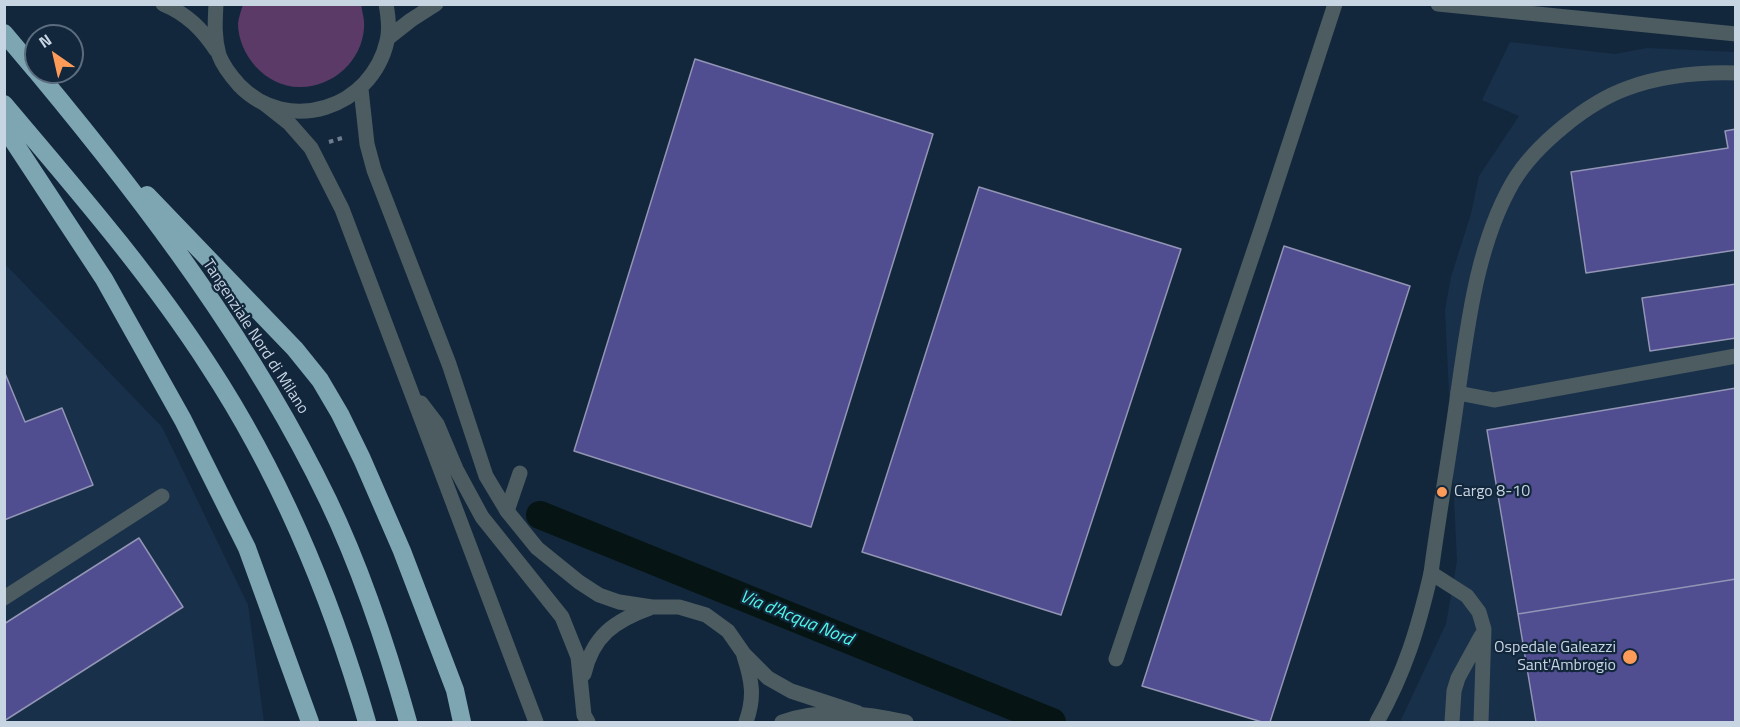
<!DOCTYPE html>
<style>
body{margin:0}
#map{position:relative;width:1740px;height:727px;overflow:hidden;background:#13273c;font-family:"Titillium Web",sans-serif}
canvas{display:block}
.frame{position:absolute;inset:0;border:6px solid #c7d4e2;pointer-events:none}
.north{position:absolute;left:24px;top:24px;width:60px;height:60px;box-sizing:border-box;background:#13273c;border:2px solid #5b6c7e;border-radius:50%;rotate:326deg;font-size:16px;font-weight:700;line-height:24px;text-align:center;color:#c7d4e2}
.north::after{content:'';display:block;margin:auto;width:21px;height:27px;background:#fe9b58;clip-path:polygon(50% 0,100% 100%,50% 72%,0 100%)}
</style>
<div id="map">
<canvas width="1740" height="727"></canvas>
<div class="frame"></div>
<div class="north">N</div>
</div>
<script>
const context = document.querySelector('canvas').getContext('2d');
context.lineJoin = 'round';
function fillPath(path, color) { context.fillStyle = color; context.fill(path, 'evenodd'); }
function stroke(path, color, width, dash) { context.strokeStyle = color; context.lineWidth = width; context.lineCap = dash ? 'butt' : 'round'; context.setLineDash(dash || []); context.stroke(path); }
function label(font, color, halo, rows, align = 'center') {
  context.font = font + ' "Titillium Web",sans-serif'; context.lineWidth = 4.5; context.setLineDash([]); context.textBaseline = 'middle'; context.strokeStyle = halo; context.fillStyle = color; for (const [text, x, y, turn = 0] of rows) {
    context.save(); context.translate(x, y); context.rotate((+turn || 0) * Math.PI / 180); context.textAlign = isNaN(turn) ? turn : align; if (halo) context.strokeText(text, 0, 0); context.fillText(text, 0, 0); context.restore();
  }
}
fillPath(new Path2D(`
 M1510,42l105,12 32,-6 88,4v670h-335l46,-98 11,-63 -12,-251 6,-33 20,-63 8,-38 40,-60 -37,-16z
 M4,263l158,164 86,178 16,117h-259z`), '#18304a');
fillPath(new Path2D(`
 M361,4c1,8 4,16 3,24 -2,33 -32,60 -65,59 -33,0 -61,-32 -61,-64 1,-6 3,-13 5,-18z`), '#5b3a68');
stroke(new Path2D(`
 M540,515l512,207`), '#061513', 28);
const building = new Path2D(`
 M695,59l238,75 -122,393 -237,-76z
 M1736,129v121l-150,23 -15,-101 157,-24 -3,-17z
 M979,187l202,62 -120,366 -199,-63z
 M1284,246l126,40 -140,436h-8l-120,-36z
 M1736,284v54l-86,13 -8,-53z
 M4,371l21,51 37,-14 31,77 -89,35z
 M1736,388v191l-218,35 -31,-184z
 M139,538l44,69 -179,114v-97z
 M1736,579v143h-200l-18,-108z`);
fillPath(building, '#504d90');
stroke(building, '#9395b5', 1.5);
stroke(new Path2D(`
 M329,142l16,-5`), '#6e7e90', 4, [4.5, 4.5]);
stroke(new Path2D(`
 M1458,393l36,7 242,-44
 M507,511l13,-38
 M1431,573l36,23 12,16 5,17 -3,93
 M4,598l158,-102
 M1116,659l147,-435 72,-220
 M1452,722l2,-31 4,-13 23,-42`), '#4c5c61', 15);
stroke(new Path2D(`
 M361,89l6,55 7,26 75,194 37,112 21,35 30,37 42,34 20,13 20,7 33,5h27l27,8 22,16 16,23 24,24 23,13 67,22
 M265,104l24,19 22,25 31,61 194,513
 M421,403l16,21 19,45 26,48 80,100 16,40 6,58 4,7
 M744,656c8,25 11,41 2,66
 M584,674c9,-38 30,-53 66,-66
 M782,722c40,-14 84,-9 124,0
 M1377,722c28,-50 41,-93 54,-149 8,-61 19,-120 27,-181 10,-69 19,-148 55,-210 22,-37 75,-80 115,-94 33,-12 72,-16 108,-15`), '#4c5c61', 15);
stroke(new Path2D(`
 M163,4c24,10 39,25 53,46
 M216,4c-1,18 -2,34 3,51 4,11 12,21 20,30 49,51 133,23 148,-44 3,-11 1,-26 -1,-37
 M1438,4l298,30
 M388,38l23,-18 25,-16`), '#4c5c61', 15);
stroke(new Path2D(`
 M4,33l32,38
 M37,72c109,131 217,274 291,428 34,71 59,147 80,222
 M4,104c72,85 145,169 205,262 72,110 122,231 158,356
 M4,127l100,152 79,141 64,128 63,174
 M147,195l148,154 25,31 20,34 22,45 40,92 53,139 7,32`), '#7da6b2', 18);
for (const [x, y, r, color] of [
 [1442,492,6,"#fe9b58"],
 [1630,657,8,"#fe9b58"]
]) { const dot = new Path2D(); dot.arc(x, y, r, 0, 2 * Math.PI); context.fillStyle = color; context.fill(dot); stroke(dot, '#13273c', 2); }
label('16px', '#c7d4e2', '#13273c', [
 ["Tangenziale Nord di Milano",255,337,57]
]);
label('16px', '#c7d4e2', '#13273c', [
 ["Cargo 8-10",1454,492],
 ["Ospedale Galeazzi",1616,648,"right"],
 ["Sant'Ambrogio",1616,666,"right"]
], 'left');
label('italic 18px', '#50f6e7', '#13273c', [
 ["Via d'Acqua Nord",796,619,22]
]);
</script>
